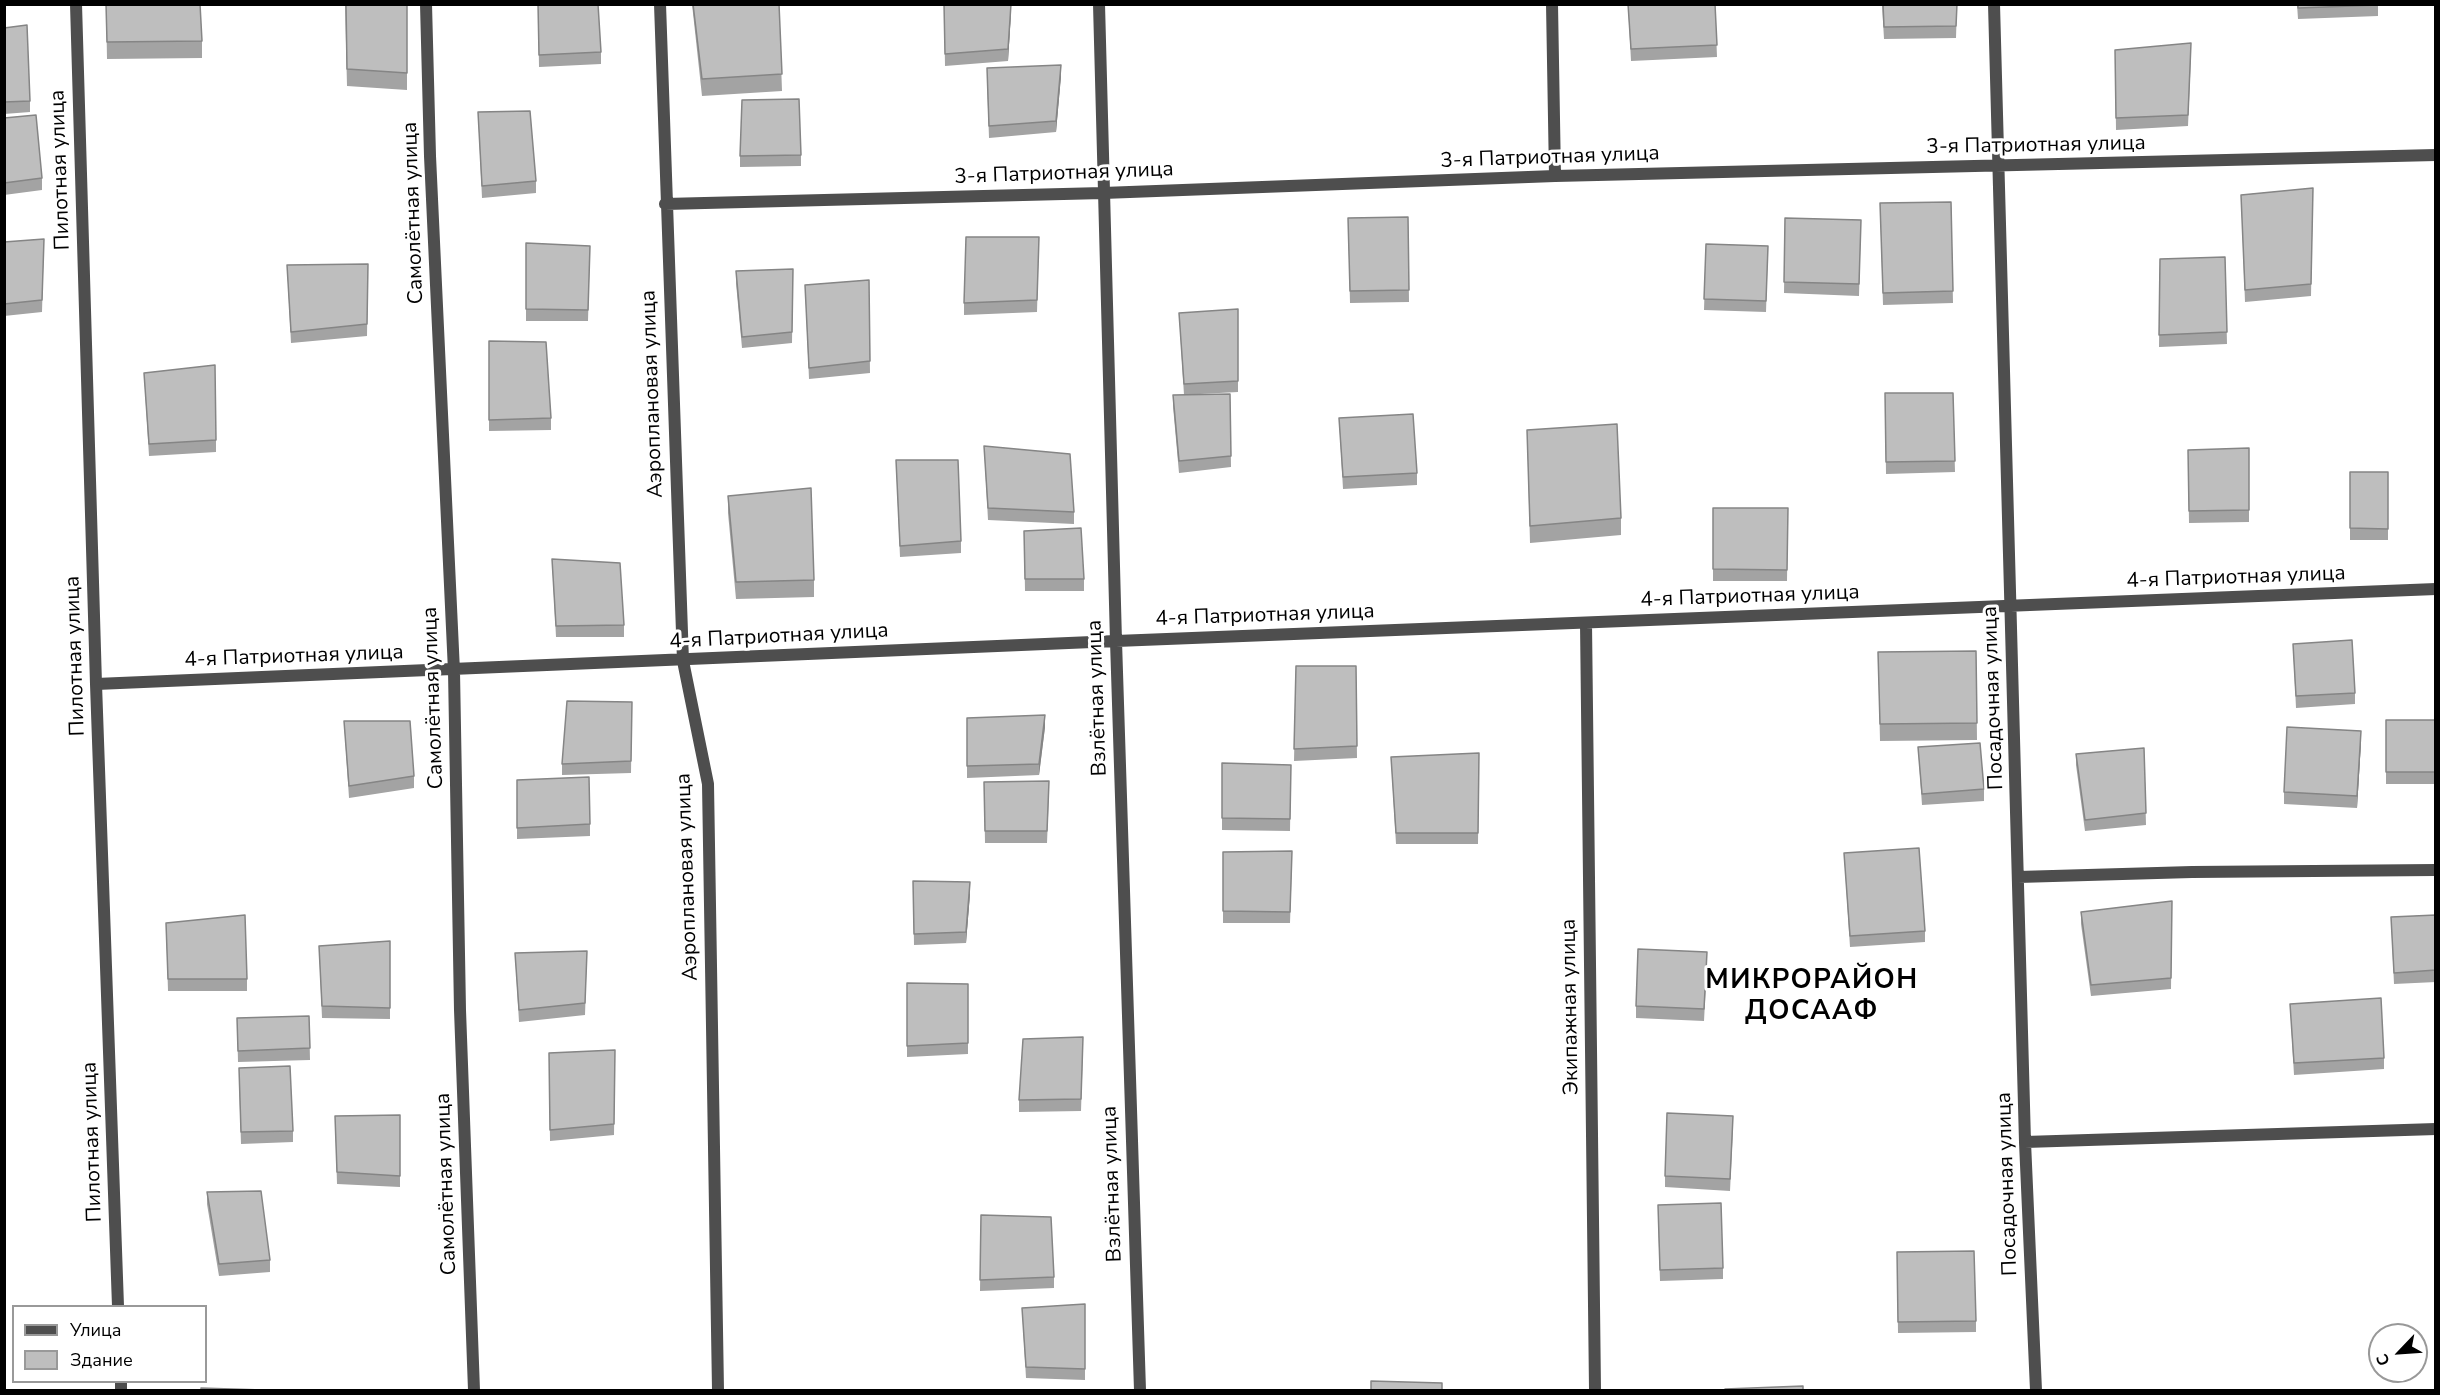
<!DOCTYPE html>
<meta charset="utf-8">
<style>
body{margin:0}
#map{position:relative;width:2440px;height:1395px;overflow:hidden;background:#fff;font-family:"Nunito Sans",sans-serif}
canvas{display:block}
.frame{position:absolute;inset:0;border:6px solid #000;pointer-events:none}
.legend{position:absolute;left:12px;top:1305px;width:195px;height:78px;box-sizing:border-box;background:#fff;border:2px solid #999;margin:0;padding:8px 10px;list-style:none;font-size:18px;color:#000}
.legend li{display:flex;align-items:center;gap:12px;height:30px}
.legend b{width:30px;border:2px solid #999}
.north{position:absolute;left:2368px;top:1323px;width:60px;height:60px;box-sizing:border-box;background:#fff;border:2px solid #999;border-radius:50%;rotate:245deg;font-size:16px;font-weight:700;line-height:24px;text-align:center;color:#000}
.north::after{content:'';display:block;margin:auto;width:21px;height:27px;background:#000;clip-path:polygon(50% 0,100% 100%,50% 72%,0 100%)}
</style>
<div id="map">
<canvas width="2440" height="1395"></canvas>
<div class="frame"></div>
<ul class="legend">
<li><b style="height:8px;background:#4e4e4e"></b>Улица</li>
<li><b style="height:16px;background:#bebebe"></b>Здание</li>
</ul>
<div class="north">С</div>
</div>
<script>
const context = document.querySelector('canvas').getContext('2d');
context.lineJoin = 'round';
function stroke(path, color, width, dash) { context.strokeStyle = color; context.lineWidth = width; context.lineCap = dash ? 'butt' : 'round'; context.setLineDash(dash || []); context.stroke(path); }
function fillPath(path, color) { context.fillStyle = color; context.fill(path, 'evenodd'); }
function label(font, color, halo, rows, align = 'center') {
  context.font = font + ' "Nunito Sans",sans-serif'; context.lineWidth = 6; context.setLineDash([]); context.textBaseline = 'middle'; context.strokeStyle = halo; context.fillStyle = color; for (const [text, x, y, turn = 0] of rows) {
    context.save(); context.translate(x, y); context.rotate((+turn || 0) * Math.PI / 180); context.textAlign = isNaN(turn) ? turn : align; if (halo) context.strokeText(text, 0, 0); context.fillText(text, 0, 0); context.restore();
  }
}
stroke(new Path2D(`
 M76,4l20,680 22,622
 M426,4l4,152 24,515 6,339 14,380
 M660,4l23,657 25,123 10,606
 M1099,4l17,637 24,749
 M1552,4l3,172
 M1994,4l31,1138 11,248
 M665,204l438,-11 452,-17 881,-21
 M1586,623l9,767
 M96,684l1020,-43 1320,-52
 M2018,877l174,-5 244,-2
 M2025,1142l411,-13
 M121,1382v8`), '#4e4e4e', 12);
fillPath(new Path2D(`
 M106,4l96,37v17l-95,1z
 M345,4h62v86l-60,-4z
 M538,4l63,48v12l-62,3z
 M692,4h87l3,87 -80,5z
 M944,4l67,8 -3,49 -63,5z
 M1628,4h87l2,53 -86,4z
 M1882,4h75l-1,34 -72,1z
 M2297,4h81v12l-80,3z
 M4,28l26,73v11l-26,2z
 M2115,50l76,5 -3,71 -72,4z
 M1061,76l-5,56 -67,6 -2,-58z
 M478,112l58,69v12l-54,5z
 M4,118l38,60v12l-38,5z
 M801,155v11l-61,1v-11z
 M2313,188l-2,108 -66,6 -4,-107z
 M1951,202l2,101 -70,2 -3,-102z
 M1408,217l1,85 -59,1 -2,-85z
 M1785,218l76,2 -2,76 -75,-3z
 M1039,237l-2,75 -73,3v-12z
 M44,239l-2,73 -38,4v-74z
 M526,243l64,3 -2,75h-62z
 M1706,244l62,2 -2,66 -62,-2z
 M2225,257l2,87 -68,3 1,-88z
 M368,264l-1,72 -76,7 -4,-78z
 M793,269l-1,74 -50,5 -6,-65v-12z
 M869,280l1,93 -61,6 -4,-94z
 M1179,313l59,68v11l-38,2h30l1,73 -52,6 -6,-67v-11h11z
 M489,341l62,77v12l-62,1z
 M144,373l72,67v12l-67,4z
 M1885,393h68l2,79 -69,2z
 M1339,418l78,55v12l-74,4z
 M1527,430l94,88v17l-91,8z
 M984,446l90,66v12l-86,-4z
 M2188,450l61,60v12l-60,1z
 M896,460l65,81v12l-61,4z
 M2388,472v68h-38v-12z
 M728,496l86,84v17l-78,2 -8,-86z
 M1713,508h75l-1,73h-74z
 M1024,531l60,48v12h-59z
 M552,559l72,66v12h-68z
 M2293,644l62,49v11l-59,4z
 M1976,651l1,89 -97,1 -2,-89z
 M1296,666h60l1,92 -63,3z
 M632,702l-1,71 -69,2v-11z
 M967,718l78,9 -6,48 -72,3z
 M2386,720h50v64h-50z
 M344,721l70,55v12l-65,10z
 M2361,742l-4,66 -73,-4v-12z
 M1918,747l66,42v12l-62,4z
 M2144,748l2,77 -61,6 -9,-66v-11z
 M1479,753l-1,91h-82l-5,-87z
 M1222,763l69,2 -1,66 -68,-1z
 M517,780l73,44v12l-73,3z
 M984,782l65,10 -2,51h-62z
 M1223,852l69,11 -2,60h-67z
 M1844,853l81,78v11l-75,5z
 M913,881l57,13 -4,49 -52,2z
 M2172,901l-1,88 -80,7 -10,-72v-12z
 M2436,915v67l-42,2 -3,-67z
 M166,923l81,56v12h-79z
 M390,941v78l-68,-1 -3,-72z
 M587,951l-2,64 -66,7 -4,-69z
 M1707,963l-3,58 -68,-3v-12z
 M907,983l61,1v70l-61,3z
 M2290,1004l94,54v11l-90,6z
 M309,1016l1,44 -72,2 -1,-44z
 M1083,1049l-2,62 -62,1v-12z
 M615,1050l-1,85 -64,6 -1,-88z
 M239,1080l54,51v11l-52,2z
 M400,1115v72l-63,-3 -2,-68z
 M1733,1128l-3,63 -65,-4v-11z
 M207,1192l63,68v12l-51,4 -12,-72z
 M981,1215l73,62v11l-74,3z
 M1658,1217l65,51v11l-63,2z
 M1897,1252l79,69v11l-78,1z
 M1085,1304v76l-59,-2 -4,-70z`), '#a3a3a3');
fillPath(new Path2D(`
 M1011,4v8l-3,49v-12z
 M1061,65v11l-5,56v-11z
 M1045,715v12l-6,48v-11z
 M2361,731v11l-4,66v-12z
 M970,882v12l-4,49v-11z`), '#858585');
const building = new Path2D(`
 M106,4h94l2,37 -95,1z
 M346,4h61v69l-60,-4z
 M538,4h60l3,48 -62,3z
 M693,4h86l3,70 -80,5z
 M944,4h67l-3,45 -63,5z
 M1628,4h87l2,41 -86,4z
 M1883,4h74l-1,22 -72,1z
 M2298,4h80v1l-80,3z
 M27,25l3,76 -26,1v-74z
 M2191,43l-3,72 -72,3 -1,-68z
 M1061,65l-5,56 -67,5 -2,-58z
 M799,99l2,56 -61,1 2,-56z
 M530,111l6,70 -54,5 -4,-74z
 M36,115l6,63 -38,5v-65z
 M2313,188l-2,96 -66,6 -4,-95z
 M1951,202l2,89 -70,2 -3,-90z
 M1408,217l1,73 -59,1 -2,-73z
 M1785,218l76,2 -2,64 -75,-2z
 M966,237h73l-2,63 -73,3z
 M44,239l-2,61 -38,4v-62z
 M526,243l64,3 -2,64 -62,-1z
 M1706,244l62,2 -2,55 -62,-2z
 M2225,257l2,75 -68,3 1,-76z
 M368,264l-1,60 -76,8 -4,-67z
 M793,269l-1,63 -50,5 -6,-66z
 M869,280l1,81 -61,7 -4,-83z
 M1238,309v72l-54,3 -5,-71z
 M489,341l57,1 5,76 -62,2z
 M215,365l1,75 -67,4 -5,-71z
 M1885,393h68l2,68 -69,1z
 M1230,394l1,62 -52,5 -6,-66z
 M1413,414l4,59 -74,4 -4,-59z
 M1617,424l4,94 -91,8 -3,-96z
 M984,446l86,8 4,58 -86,-4z
 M2249,448v62l-60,1 -1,-61z
 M896,460h62l3,81 -61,5z
 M2350,472h38v57l-38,-1z
 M811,488l3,92 -78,2 -8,-86z
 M1713,508h75l-1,62 -74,-1z
 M1081,528l3,51h-59l-1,-48z
 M552,559l68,4 4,62 -68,1z
 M2352,640l3,53 -59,3 -3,-52z
 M1976,651l1,72 -97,1 -2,-72z
 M1296,666h60l1,80 -63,3z
 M567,701l65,1 -1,59 -69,3z
 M1045,715l-6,49 -72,2v-48z
 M2386,720h50v52h-50z
 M344,721h66l4,55 -65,10z
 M2287,727l74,4 -4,65 -73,-4z
 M1980,743l4,46 -62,5 -4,-47z
 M2144,748l2,65 -61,7 -9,-66z
 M1479,753l-1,80h-82l-5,-76z
 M1222,763l69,2 -1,54 -68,-1z
 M589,777l1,47 -73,4v-48z
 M1049,781l-2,50h-62l-1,-49z
 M1919,848l6,83 -75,5 -6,-83z
 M1292,851l-2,61 -67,-1v-59z
 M913,881l57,1 -4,50 -52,2z
 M2172,901l-1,77 -80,7 -10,-73z
 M245,915l2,64h-79l-2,-56z
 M2436,915v55l-42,3 -3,-56z
 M390,941v67l-68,-2 -3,-60z
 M1638,949l69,3 -3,57 -68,-3z
 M587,951l-2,52 -66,7 -4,-57z
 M907,983l61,1v59l-61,3z
 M2381,998l3,60 -90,5 -4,-59z
 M309,1016l1,32 -72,3 -1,-33z
 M1083,1037l-2,62 -62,1 4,-61z
 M615,1050l-1,74 -64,6 -1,-77z
 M290,1066l3,65 -52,1 -2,-64z
 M1667,1113l66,3 -3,63 -65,-3z
 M400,1115v61l-63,-4 -2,-56z
 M261,1191l9,69 -51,4 -12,-72z
 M1721,1203l2,65 -63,2 -2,-65z
 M981,1215l70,2 3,60 -74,3z
 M1974,1251l2,70 -78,1 -1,-70z
 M1085,1304v65l-59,-2 -4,-59z
 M1371,1381l71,2v7h-71z
 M1803,1386v4h-78v-1z
 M201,1388l62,2h-62z`);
fillPath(building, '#bebebe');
stroke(building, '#858585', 1.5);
label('21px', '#000', '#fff', [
 ["3-я Патриотная улица",2036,146,-1],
 ["3-я Патриотная улица",1550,158,-2],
 ["Пилотная улица",61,170,-92],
 ["3-я Патриотная улица",1064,174,-2],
 ["Самолётная улица",414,213,-92],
 ["Аэроплановая улица",653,394,-92],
 ["4-я Патриотная улица",2236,578,-2],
 ["4-я Патриотная улица",1750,597,-2],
 ["4-я Патриотная улица",1265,616,-2],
 ["4-я Патриотная улица",779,637,-3],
 ["Пилотная улица",76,656,-92],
 ["4-я Патриотная улица",294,657,-2],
 ["Самолётная улица",434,698,-92],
 ["Взлётная улица",1098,698,-92],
 ["Посадочная улица",1994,698,-92],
 ["Аэроплановая улица",688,877,-92],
 ["Экипажная улица",1571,1007,-91],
 ["Пилотная улица",93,1142,-92],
 ["Самолётная улица",447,1184,-92],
 ["Взлётная улица",1113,1184,-92],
 ["Посадочная улица",2008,1184,-92]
]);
context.letterSpacing = '1.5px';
label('bold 27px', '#000', '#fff', [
 ["МИКРОРАЙОН",1812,981],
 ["ДОСААФ",1812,1012]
]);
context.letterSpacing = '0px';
</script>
